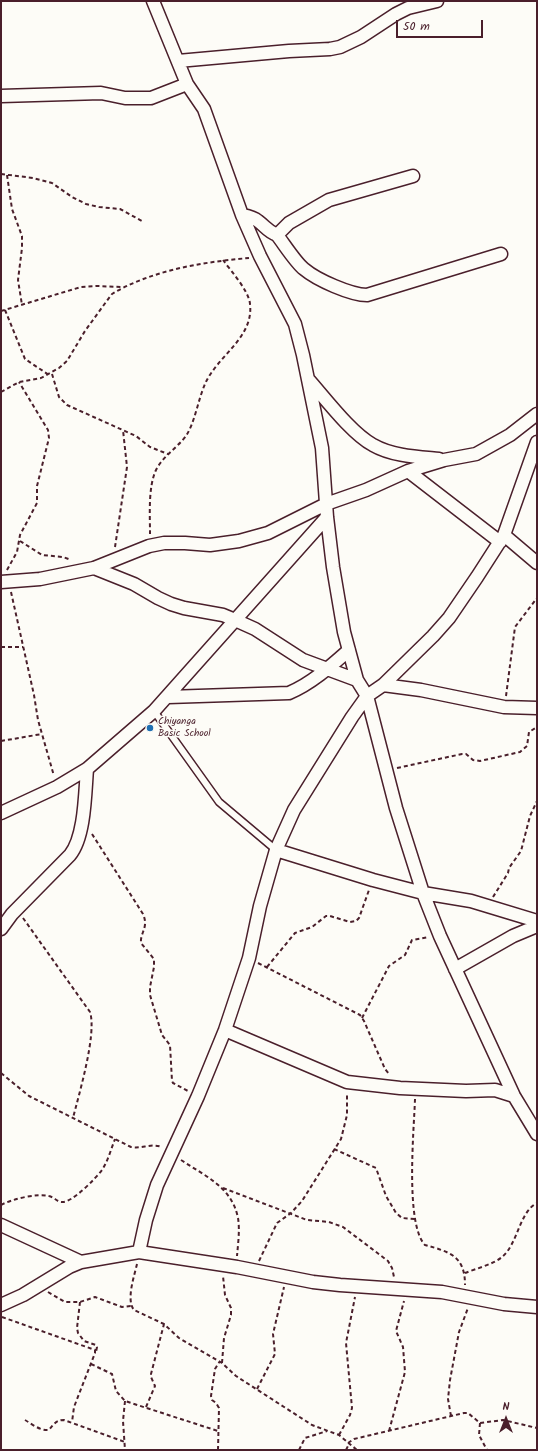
<!DOCTYPE html>
<style>
body{margin:0}
#map{position:relative;width:538px;height:1451px;overflow:hidden;background:#fdfcf7;font-family:Kalam,sans-serif}
canvas{display:block}
.frame{position:absolute;inset:0;border:2px solid #4a1f2b;pointer-events:none}
.north{position:absolute;left:486px;top:1399px;width:40px;height:40px;-webkit-text-stroke:3px #fdfcf7;paint-order:stroke;rotate:0deg;font-size:11px;font-weight:700;line-height:16px;text-align:center;color:#4a1f2b}
.north::after{content:'';display:block;margin:auto;width:14px;height:18px;background:#4a1f2b;clip-path:polygon(50% 0,100% 100%,50% 72%,0 100%)}
.scale{position:absolute;left:396px;top:20px;width:87px;height:18px;box-sizing:border-box;border:2px solid #4a1f2b;border-top:0;padding-left:5px;font-size:12px;line-height:14px;white-space:nowrap;color:#4a1f2b;-webkit-text-stroke:3px #fdfcf7;paint-order:stroke}
</style>
<div id="map">
<canvas width="538" height="1451"></canvas>
<div class="frame"></div>
<div class="north">N</div>
<div class="scale">50 m</div>
</div>
<script>
const context = document.querySelector('canvas').getContext('2d');
context.lineJoin = 'round';
function stroke(path, color, width, dash) { context.strokeStyle = color; context.lineWidth = width; context.lineCap = dash ? 'butt' : 'round'; context.setLineDash(dash || []); context.stroke(path); }
function label(font, color, halo, rows, align = 'center') {
  context.font = font + ' Kalam,sans-serif'; context.lineWidth = 3; context.setLineDash([]); context.textBaseline = 'middle'; context.strokeStyle = halo; context.fillStyle = color; for (const [text, x, y, turn = 0] of rows) {
    context.save(); context.translate(x, y); context.rotate((+turn || 0) * Math.PI / 180); context.textAlign = isNaN(turn) ? turn : align; if (halo) context.strokeText(text, 0, 0); context.fillText(text, 0, 0); context.restore();
  }
}
const lane = new Path2D(`
 M154,711l65,91 57,48`);
const street = new Path2D(`
 M153,1l34,83 17,25 38,106 18,41 35,68 8,31 19,93 5,69 6,50 11,65 13,48 10,16 29,112 27,85 17,43 74,160 23,38
 M178,61l111,-10 41,-2 10,-2 21,-10 35,-23 12,-6 29,-7
 M1,96l100,-3 24,5h26l36,-14
 M242,215c5,1 11,2 16,6 8,6 9,10 19,14l12,-12 40,-23 84,-24
 M277,235c7,9 19,28 27,34 13,11 47,26 63,26l134,-41
 M308,379c17,19 43,54 65,66 19,11 45,12 66,14
 M408,471l92,71
 M504,535l33,28
 M94,568l40,16 24,14 13,6 13,4 39,7 12,5 20,9 48,31 54,20
 M1,582l39,-3 54,-11 55,-22 15,-3h21l25,2 29,-4 29,-8 58,-29 40,-14 42,-19 36,-11 32,-6 34,-19 27,-21
 M383,685l38,5 83,17 33,1
 M168,697l121,-4c22,-9 42,-27 60,-43
 M1,813l56,-26 30,-18 67,-58 173,-194
 M276,850l97,30 50,13 48,8 66,20
 M1,929l11,-15 58,-59c15,-18 15,-62 17,-86
 M455,969l58,-33 24,-10
 M225,1030l122,52 53,6 66,3 29,-1 19,6
 M1,1225l80,37
 M139,1252l7,-32 11,-35 41,-89 27,-66 24,-72 11,-52 16,-56 18,-40 58,-93 15,-21 16,-11 50,-49 16,-18 28,-41 27,-42 33,-93
 M1,1305l22,-10 46,-28 12,-5 58,-10 98,15 76,15 27,3 102,7 62,12 33,3`);
stroke(lane, '#4a1f2b', 9);
stroke(street, '#4a1f2b', 15);
stroke(new Path2D(`
 M1,174l32,4 19,5 20,14 14,7 13,3 21,2 22,12
 M7,175l5,34 10,27v12l-4,32 4,25
 M5,310l20,49 24,16
 M1,311l80,-24 16,-1 25,1
 M52,374l7,23 8,8 69,31 14,11 18,7
 M1,392l18,-10 22,-4 18,-10 8,-7 18,-30 21,-29 6,-8 5,-3c41,-22 87,-29 132,-33
 M150,534c0,-19 -2,-47 6,-64 7,-14 21,-22 30,-34 9,-14 12,-36 19,-52 12,-28 49,-46 45,-80 -1,-13 -19,-33 -27,-44
 M20,541l22,14 21,2 8,3
 M115,547l12,-80 -4,-37
 M7,570l10,-18 3,-17 17,-32v-17l12,-48 -1,-8 -29,-48
 M11,592l23,103 4,25 16,56
 M1,647h22
 M506,696l9,-69 22,-29
 M1,741l41,-7
 M397,768l65,-14h4l7,6 7,1 40,-9 7,-6 2,-14 8,-5
 M92,834l51,80c6,14 -3,18 -2,29l13,16v8l-4,20v8l12,40 8,10 2,36 1,2 15,8
 M493,897l15,-24 1,-5 12,-17 9,-35 7,-15
 M23,918l67,94c7,22 -11,82 -17,106
 M258,963l102,52 4,6 21,48 5,6
 M267,967l28,-34 17,-6 14,-11h4l20,6 6,-1 3,-3 10,-28
 M362,1018l27,-52 16,-11 7,-15 17,-3
 M1,1073l28,23 102,51c11,2 20,-4 31,0
 M415,1099c-1,31 -10,125 10,146 25,7 40,11 40,40
 M334,1149l42,19 10,28 10,17 6,5 13,1
 M181,1160c24,16 51,27 57,58 2,12 0,26 -1,38
 M223,1188l84,32 22,2 14,5 45,34 4,7 2,9
 M1,1205c11,-6 36,-12 48,-9 5,1 8,6 13,6 10,1 34,-24 40,-32 6,-9 9,-21 13,-31
 M259,1261l18,-38 14,-10 11,-12 39,-62 6,-24v-22
 M137,1264c-3,13 -11,36 -3,46l30,14 15,14 43,25 14,13 76,49 27,10 18,15
 M465,1273c10,-4 29,-9 37,-16 16,-13 17,-45 35,-54
 M48,1292l17,10h15l15,-5 27,10 9,-1
 M80,1302l-3,26 1,5 6,8 12,4 1,2 -1,5
 M2,1317l93,33v3l-21,54 -2,15
 M222,1363l2,-25 7,-23v-7l-6,-13 -2,-19
 M91,1364l21,10 4,17 9,10 93,30
 M257,1389l18,-35 -2,-20 11,-47
 M125,1401l-2,20 2,29
 M146,1407l9,-21 -4,-9v-3l13,-50
 M451,1416l-3,-17 2,-19 9,-48 9,-24
 M25,1420c7,4 15,11 24,10 5,-6 7,-10 15,-10l61,22
 M480,1423l-1,12 8,15
 M389,1431l16,-59 -2,-25 -7,-16 8,-30
 M339,1435l11,-20 2,-7 -6,-65 9,-46
 M348,1443l6,-4 110,-26h4l12,10 23,-3 34,8
 M218,1450l1,-42 -3,-5 -4,-3 -1,-4 4,-27 5,-8
 M299,1450l6,-12 22,-7
 M346,1450l3,-6`), '#4a1f2b', 2, [4, 3]);
stroke(lane, '#fdfcf7', 6);
stroke(street, '#fdfcf7', 12);
for (const [x, y, r, color] of [
 [150,728,4,"#1f6fb2"]
]) { const dot = new Path2D(); dot.arc(x, y, r, 0, 2 * Math.PI); context.fillStyle = color; context.fill(dot); stroke(dot, '#fdfcf7', 1.5); }
label('10px', '#4a1f2b', '#fdfcf7', [
 ["Chiyanga",158,722],
 ["Basic School",158,734]
], 'left');
</script>
